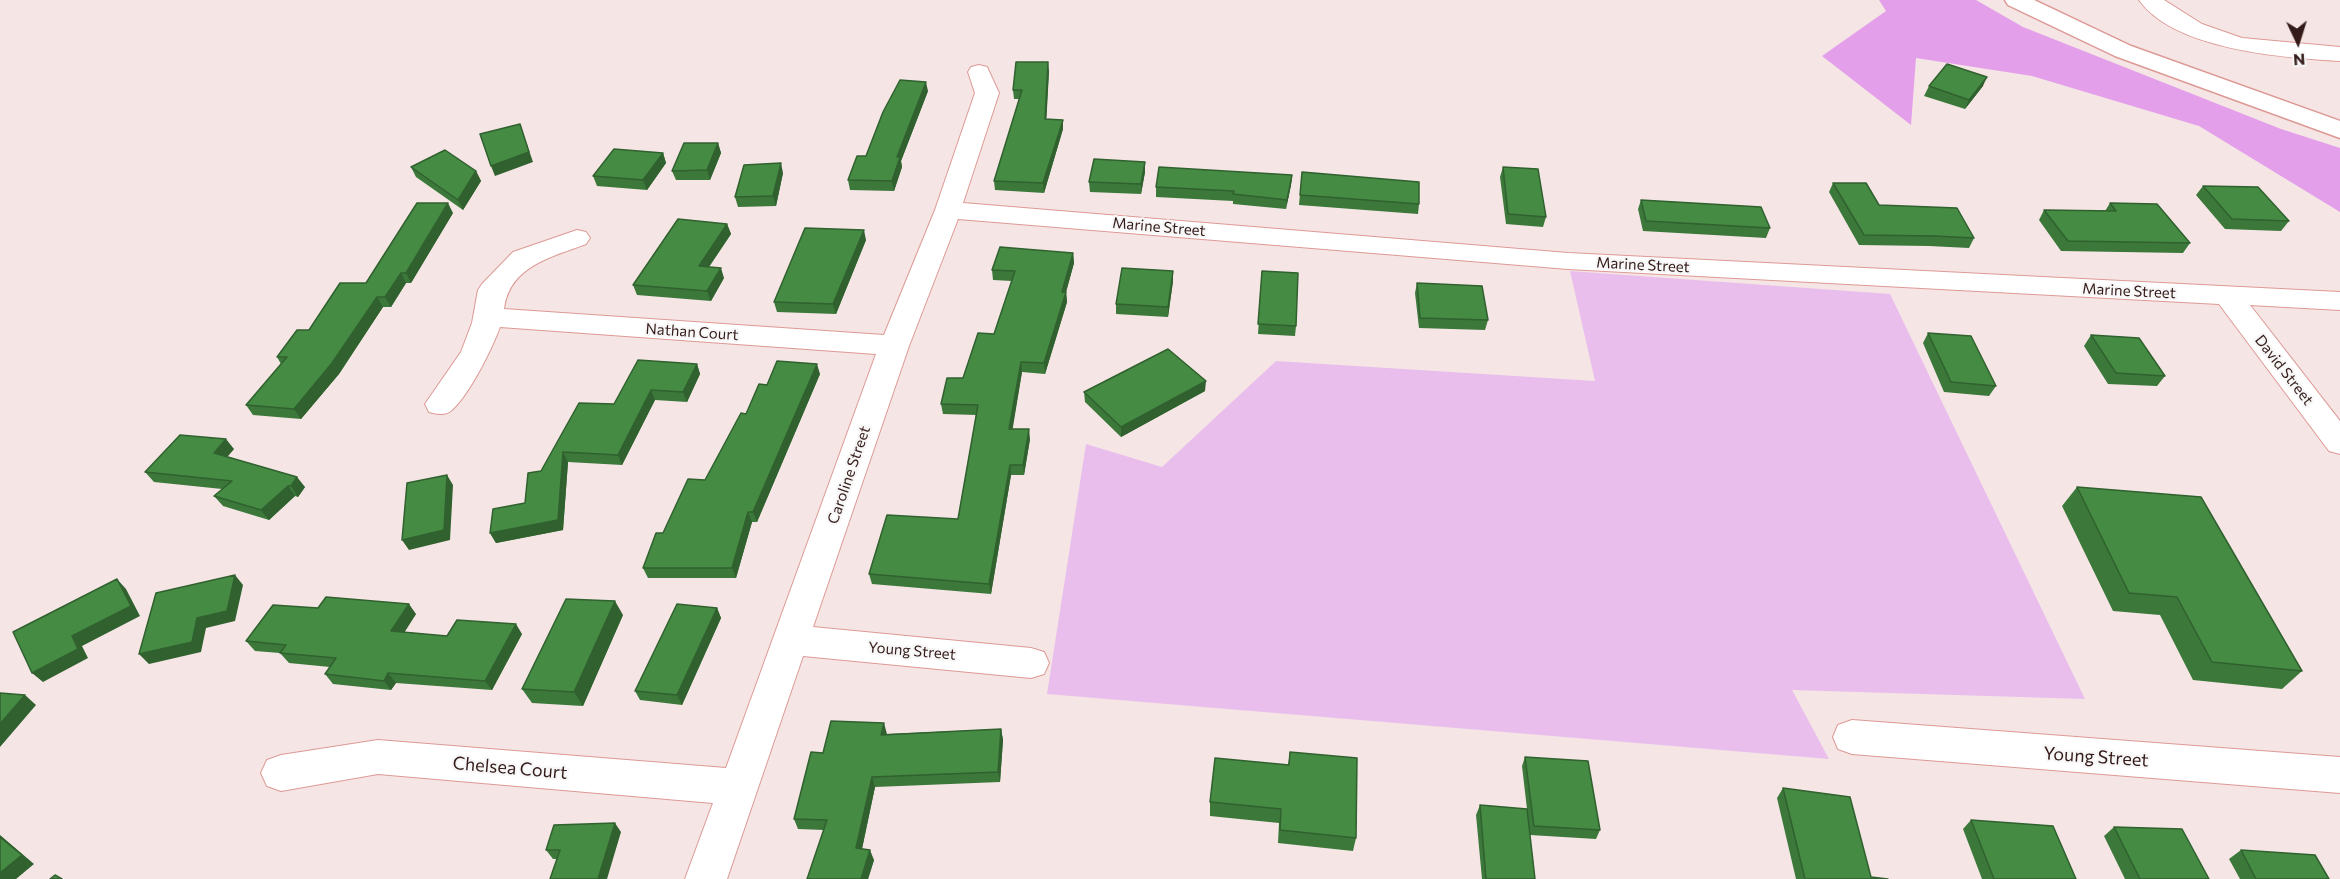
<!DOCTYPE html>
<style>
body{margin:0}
#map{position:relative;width:2340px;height:879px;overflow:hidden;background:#f5e6e5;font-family:Commissioner,sans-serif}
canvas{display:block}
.north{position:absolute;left:2268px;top:12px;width:60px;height:60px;-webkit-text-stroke:4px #f7f7f7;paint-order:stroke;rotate:176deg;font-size:16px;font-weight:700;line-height:24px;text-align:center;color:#341b19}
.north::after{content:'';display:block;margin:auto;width:21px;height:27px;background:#341b19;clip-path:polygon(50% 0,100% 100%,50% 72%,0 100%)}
</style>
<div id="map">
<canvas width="2340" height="879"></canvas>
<div class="north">N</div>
</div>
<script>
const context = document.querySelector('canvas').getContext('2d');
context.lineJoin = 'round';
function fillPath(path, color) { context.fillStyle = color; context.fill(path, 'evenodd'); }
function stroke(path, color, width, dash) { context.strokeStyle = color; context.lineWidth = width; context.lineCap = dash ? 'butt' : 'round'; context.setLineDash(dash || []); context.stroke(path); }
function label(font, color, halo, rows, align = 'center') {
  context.font = font + ' Commissioner,sans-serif'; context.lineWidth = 4.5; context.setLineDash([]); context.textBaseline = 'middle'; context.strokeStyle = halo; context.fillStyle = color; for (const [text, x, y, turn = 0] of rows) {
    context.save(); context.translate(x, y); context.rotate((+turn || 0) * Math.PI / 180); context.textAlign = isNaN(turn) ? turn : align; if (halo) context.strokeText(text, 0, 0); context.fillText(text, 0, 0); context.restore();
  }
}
fillPath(new Path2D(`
 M1570,271l320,23 195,405 -293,-9 37,69 -782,-65 39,-250 76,23 114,-106 319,20z`), '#e9beed');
fillPath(new Path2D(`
 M1879,0h97l47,27 258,102 59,19v64l-141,-86 -167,-50 -116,-18 -5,67 -89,-69 64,-45z`), '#e39fea');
const street = new Path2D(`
 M2139,0h25l38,24 40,14 98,9v14c-55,-3 -166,-11 -201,-61z
 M979,65l8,2 12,26 -36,110 605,50 772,39v18l-90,-5 90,116v33l-11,-3 -110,-147 -651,-35 -610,-50 -49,127 -96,281 218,21 13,4 5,11 -5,11 -13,4 -228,-22 -76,223h-42l28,-76 -335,-29 -97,17 -14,-5 -6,-13 6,-13 14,-5 97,-15 348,28 150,-414 -376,-27c-8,22 -31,68 -48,83 -7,6 -15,4 -23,2l-4,-8 36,-52 11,-29 6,-33 4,-6 31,-32 64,-22 9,2 4,6 -4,6c-34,13 -77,22 -82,65l380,26 51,-125 40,-117 -7,-21 3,-5z
 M1852,720l488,37v36l-488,-39 -14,-5 -5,-12 5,-12z`);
const highway = new Path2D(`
 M2005,0h29l97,46 209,75v17l-225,-82 -107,-51z`);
stroke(street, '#dd9995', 2);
stroke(highway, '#dd9995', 3);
fillPath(street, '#fff');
fillPath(highway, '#fff');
fillPath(new Path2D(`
 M1049,71l-3,48 17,10 -19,64 -49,-3 -1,-9 25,-82h-5l-1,-9z
 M1929,86h54l-18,23 -41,-13z
 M928,91l-27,70 1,6 -8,24 -44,-1 -2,-10 18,-24z
 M718,143l3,10 -11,27h-34l-4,-9z
 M663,153l3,10 -19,27 -50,-4 -4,-10z
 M1145,162v10l-4,22 -51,-2 -1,-10z
 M411,167l65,4 5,10 -18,29 -47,-33z
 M1503,167l43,50 -3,10 -37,-3 -6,-47z
 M1302,172l117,32 -1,10 -119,-9z
 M783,173l-7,33 -38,1 -3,-10z
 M1292,175l-1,10 -5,24 -53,-5v-3l-77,-4v-10z
 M1833,183l46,22 95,33 -5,10 -40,-2 -70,-1 -30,-53z
 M2203,186l86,35 -8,10 -56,-2 -29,-34z
 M1641,200l129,28 -4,10 -123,-7 -5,-22z
 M2110,203l80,40 -7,10 -122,-2 -22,-31 5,-10 61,1z
 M453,213l-42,70h-5l-15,24h-8l-44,67 -38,45 -48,-4 -7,-10 35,-41 -4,-7 89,-74z
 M727,224l4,10 -22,33 15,11 -13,23 -74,-6 -4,-10z
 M866,240l-30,74 -59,-2 -3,-10z
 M1073,253l1,10 -8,29 1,10 -22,72 -23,-2 -10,57 18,10 -6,36h-13l-20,119 -119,-10 -3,-10 89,-55 18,-104 -33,-1 -2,-10 22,-26 31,-44 18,-53 -19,-1 -1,-10z
 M1173,271v10l-5,36 -52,-3v-10z
 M1262,271l34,55 -1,10 -37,-2z
 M1417,283l71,37 -3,10 -66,-2 -4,-35z
 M1928,333l68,53 -7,10 -45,-4 -21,-49z
 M2091,335l74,41 -8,10 -49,-2 -24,-38z
 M697,364l3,10 -13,28 -32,-2 -33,65 -54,-3 -5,68 -67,13 -6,-10 35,-30 16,-32 73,-67z
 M820,374l-63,148h-5l-16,56h-88l-5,-10 20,-35 42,-53 41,-66 21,-29z
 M1205,391l-84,46 -36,-35 -1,-10z
 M234,449l-7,8 78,30 -7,10 -3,-1 -26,24 -46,-14 -9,-10 8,-7 -68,-7 -9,-10z
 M2077,487l225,184 -20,18 -89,-9 -33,-65 -47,-4 -51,-105z
 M318,608l98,6 -12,18 43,4 75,-2 -30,56 -96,-7 -5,7 -58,-6 -8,-10 5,-7 -41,-4 -9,-10 -25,-2 -9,-10z
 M717,608l4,10 -39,87 -42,-5 -5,-9z
 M623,615l-40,91 -51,-3 -10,-14z
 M1001,729l2,11 -3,42 -125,5 -13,62 12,11 -6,19h-61l17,-49 -26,-1 -4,-10 29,-66 64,-19z
 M1290,752l66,86 -3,13 -75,-8 1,-20 -69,-7v-14l78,-37z
 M1525,757l75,73 -4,9 -66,-4 5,44h-53l-6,-64 4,-10 47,4 -5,-43z
 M1783,788l88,89 17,2h-92l-19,-81z
 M1971,820l105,59h-94l-19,-50z
 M2114,827l95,52h-84l-21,-43z
 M621,832l-64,27h-4l-7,-9z
 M2241,850l88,29h-89l-11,-20z`), '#3b783a');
fillPath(new Path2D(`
 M1048,62l1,9 -3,57 -1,-9z
 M1987,77l-4,9 -18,23 4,-9z
 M926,82l2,9 -27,70 1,6 -8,24 -2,-10 5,-24z
 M1063,120v9l-19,64 -1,-10z
 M520,124l13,38 -38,14 -4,-10z
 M718,143l3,10 -11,27 -3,-10z
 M663,153l3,10 -19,27 -4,-10z
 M1145,162v10l-4,22v-10z
 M781,163l2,10 -7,33 -3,-10z
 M476,171l5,10 -18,29 -5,-10z
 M1292,175l-1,10 -5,24 1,-9z
 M448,203l5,10 -42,70 -5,-10z
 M727,224l4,10 -29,43 -3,-11z
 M864,230l2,10 -30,74 -3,-10z
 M1073,253l1,10 -8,29 1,10 -22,72 -1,-11z
 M721,268l3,10 -13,23 -4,-10z
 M1173,271v10l-5,36v-10z
 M401,273l5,10 -15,24 -6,-10z
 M377,297l6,10 -44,67 -38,45 -7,-10z
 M1021,362l1,10 -11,67 -2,-10z
 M697,364l3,10 -13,28 -4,-10z
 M817,364l3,10 -63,148 -4,-10z
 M1206,381l-1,10 -84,46v-10z
 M651,390l4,10 -33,65 -4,-10z
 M1029,429l1,10 -6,36 -1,-10z
 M226,439l8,10 -12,14 -8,-10z
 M563,452l5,10 -5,68 -67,13 -6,-10 68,-13z
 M1010,465l1,10 -20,119 -2,-10z
 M447,475l6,10 -3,55 -41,10 -7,-10z
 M297,477l8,10 -7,10 -7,-11z
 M288,486l7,10 -26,24 -8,-10z
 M748,512l4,10 -16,56 -4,-10z
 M235,575l8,10 -8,36 -29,7 -5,24 -52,12 -10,-10 58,-36z
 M117,579l9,10 14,27 -58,30 6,12 -45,24 -11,-9z
 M615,601l8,14 -40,91 -9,-14z
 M409,604l7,10 -17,27 -8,-10z
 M717,608l4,10 -39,87 -5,-10z
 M516,624l6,10 -30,56 -7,-9z
 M388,673l8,10 -5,7 -7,-9z
 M25,695l11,10 -36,42v-23z
 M884,723l3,11 -2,12 -4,-11z
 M1001,729l2,11 -3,42 -2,-10z
 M872,777l3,10 -15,71 -4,-10z
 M615,823l6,9 -14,47h-9z
 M0,835l34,29 -18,15h-16z
 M870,850l4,10 -6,19h-7z`), '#30612f');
const building = new Path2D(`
 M1016,62h32l-3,57 18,1 -20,63 -49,-2 28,-91h-9z
 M1947,64l40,13 -18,23 -40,-14z
 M900,80l26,2 -29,75h3l-8,24 -44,-1 9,-24h9l17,-44z
 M520,124l9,28 -38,14 -11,-32z
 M684,143h34l-11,27 -35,1z
 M614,149l49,4 -20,27 -50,-4z
 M445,150l31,21 -18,29 -47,-33z
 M1094,159l51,3 -4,22 -52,-2z
 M781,163l-8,33 -38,1 9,-32z
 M1159,167l133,8 -5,25 -54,-6 1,-3 -78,-4z
 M1503,167l35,2 8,48 -38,-3z
 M1302,172l117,10v22l-119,-9z
 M1833,183h33l13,22 78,3 17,30 -40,-2 -70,-1z
 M2203,186l55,1 31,34 -57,-2z
 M1641,200l120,7 9,21 -124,-7z
 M417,203h31l-42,70h-5l-16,24h-8l-45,66 -38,46 -48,-4 41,-48h-10l20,-27h12l31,-47h26z
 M2110,203l47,1 33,39 -122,-2 -24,-31 72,1z
 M678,219l49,5 -28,42 22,2 -14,23 -74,-6z
 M805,228l59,2 -31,74 -59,-2z
 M1000,247l73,6 -11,39h4l-22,71 -23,-1 -12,67h20l-6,36h-13l-21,119 -120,-10 18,-59 71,4 20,-114 -37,-1 6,-26h16l15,-45 16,1 21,-63 -23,-1z
 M1122,268l51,3 -5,36 -52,-3z
 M1262,271l36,2 -2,53 -38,-2z
 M1417,283l65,3 6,34 -68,-2z
 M1928,333l43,3 25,50 -45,-4z
 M2091,335l48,3 26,38 -49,-3z
 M1168,349l38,32 -85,46 -37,-35z
 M638,360l59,4 -14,28 -32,-2 -33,65 -55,-3 -5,68 -68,13 3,-24 32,-6 3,-30 13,-2 38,-68 35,1z
 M777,361l40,3 -64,148h-5l-16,56h-89l13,-35h7l25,-54 17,1 36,-67 5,1 13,-30 8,1z
 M180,435l46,4 -12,14 83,24 -6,9h-3l-27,24 -47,-14 18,-15 -87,-9z
 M447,475l-3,55 -42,10 5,-57z
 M2077,487l124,10 101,174 -90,-9 -35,-65 -48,-4z
 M235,575l-8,36 -30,7 -5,24 -53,12 17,-61z
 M117,579l14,27 -59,30 6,13 -46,24 -19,-41z
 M326,597l83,7 -18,27 56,5 10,-16 59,4 -31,57 -97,-8 -4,8 -59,-7 11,-16 -56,-5 6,-8 -40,-4 27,-36 45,3z
 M566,599l49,2 -41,91 -52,-3z
 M677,604l40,4 -40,87 -42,-4z
 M0,693l25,2 -25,29z
 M831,721l53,2 -3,12 120,-6 -3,43 -126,5 -16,71 14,2 -9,29h-54l20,-59 -33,-1 17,-67 12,1z
 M1290,752l67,6 -1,80 -76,-8 1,-21 -71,-7 5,-44 74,7z
 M1525,757l63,4 12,69 -66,-4z
 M1783,788l67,9 21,80 17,2h-83z
 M1480,805l47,4 8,70h-49z
 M1971,820l82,6 23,53h-82z
 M615,823l-17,56h-48l10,-29h-14l8,-25z
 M2114,827l68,2 27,50h-69z
 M0,837l22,18 -22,18z
 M2241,850l74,5 14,24h-73z
 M55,875l7,4h-12z`);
fillPath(building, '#458b43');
stroke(building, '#30612f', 1.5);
label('15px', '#341b19', '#f7f7f7', [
 ["Marine Street",1159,227,5],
 ["Marine Street",1643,265,3],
 ["Marine Street",2129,291,3],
 ["Nathan Court",692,332,4],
 ["David Street",2284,370,52],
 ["Caroline Street",849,475,-71],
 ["Young Street",912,651,5]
]);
label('18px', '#341b19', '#f7f7f7', [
 ["Young Street",2096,757,4],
 ["Chelsea Court",510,768,5]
]);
</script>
